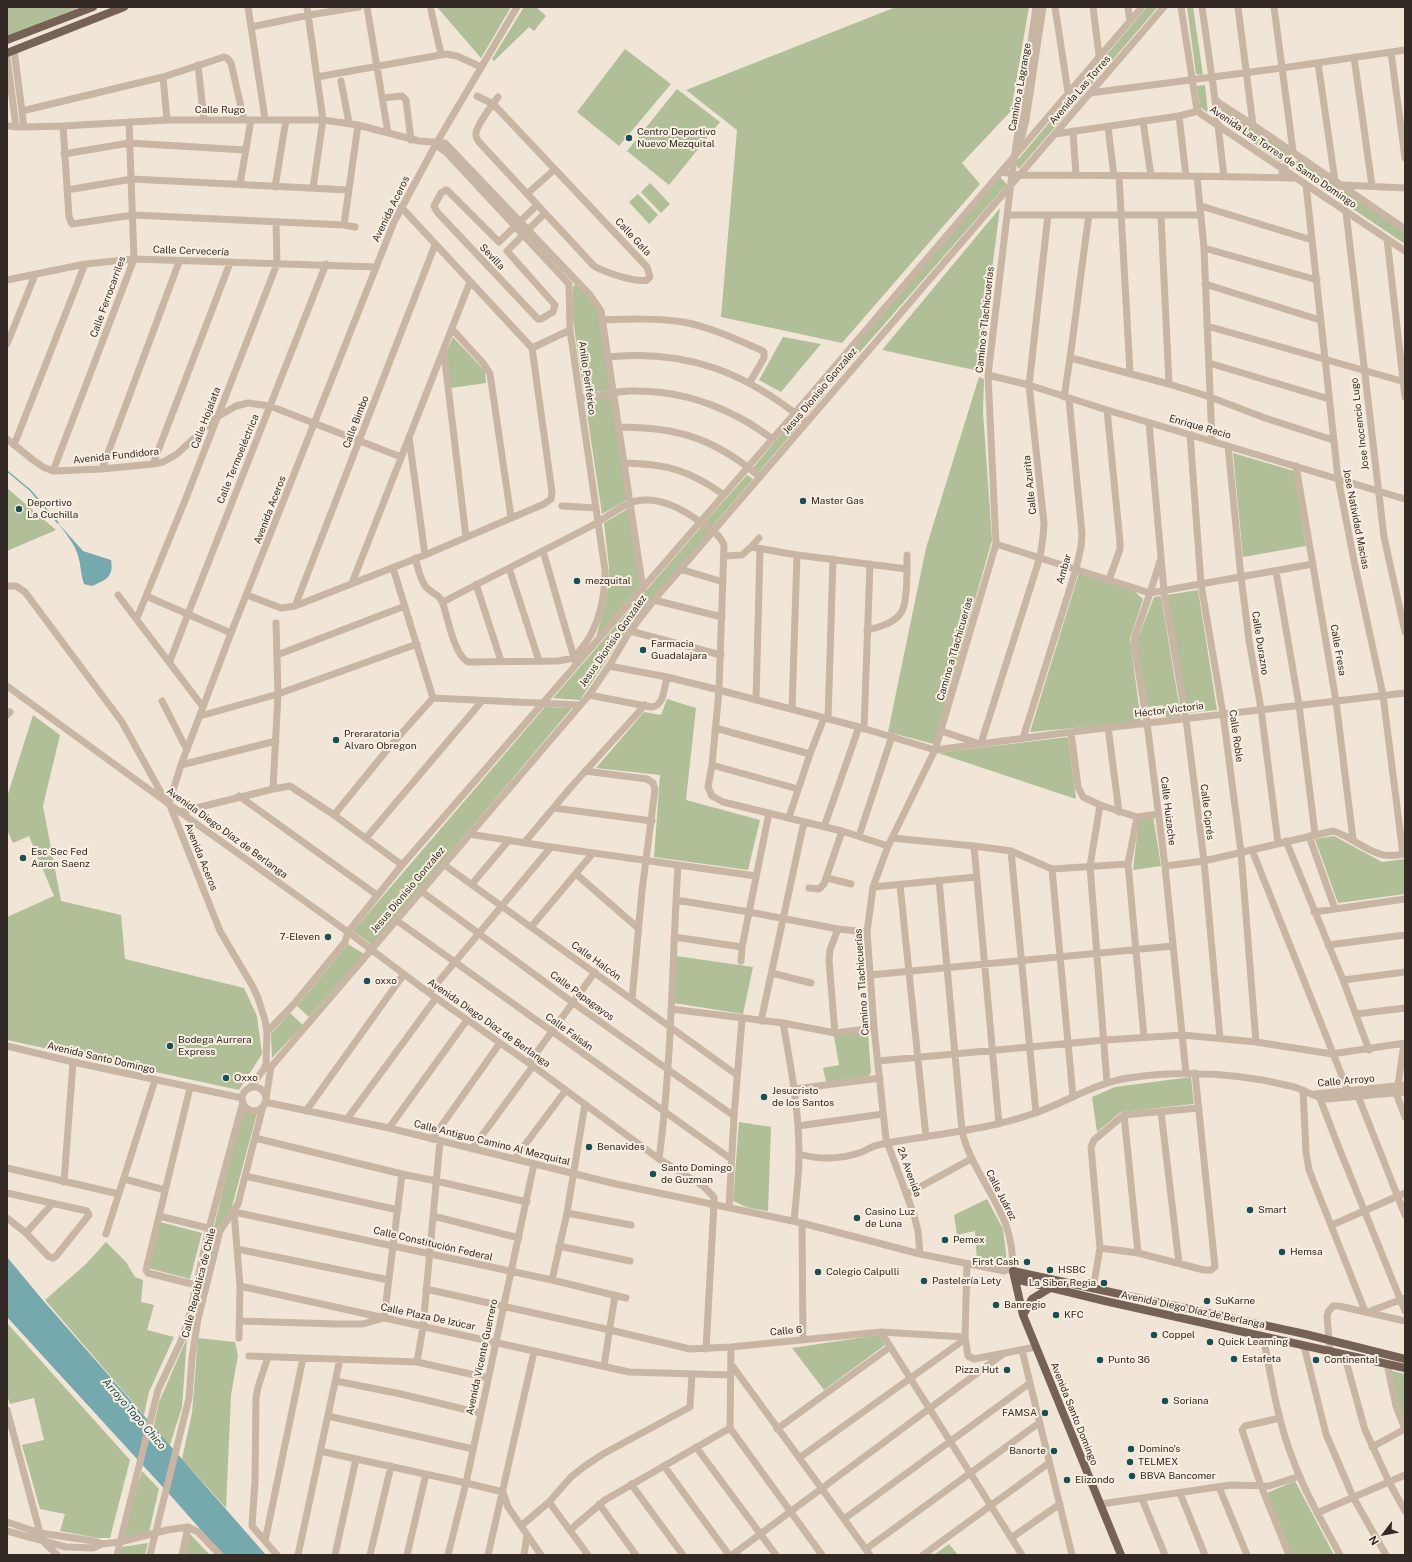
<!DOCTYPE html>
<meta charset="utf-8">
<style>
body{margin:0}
#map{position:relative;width:1412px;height:1562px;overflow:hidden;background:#f0e5d6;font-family:"Public Sans",sans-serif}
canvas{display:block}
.frame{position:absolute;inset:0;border:8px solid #332a25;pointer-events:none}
.north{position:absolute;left:1364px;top:1514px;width:40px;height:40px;-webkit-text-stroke:3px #f8efe2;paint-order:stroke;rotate:238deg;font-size:11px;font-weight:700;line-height:16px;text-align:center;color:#332a25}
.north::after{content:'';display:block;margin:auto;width:14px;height:18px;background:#332a25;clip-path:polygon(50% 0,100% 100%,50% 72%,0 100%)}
</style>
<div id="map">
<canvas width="1412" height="1562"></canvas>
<div class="frame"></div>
<div class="north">N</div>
</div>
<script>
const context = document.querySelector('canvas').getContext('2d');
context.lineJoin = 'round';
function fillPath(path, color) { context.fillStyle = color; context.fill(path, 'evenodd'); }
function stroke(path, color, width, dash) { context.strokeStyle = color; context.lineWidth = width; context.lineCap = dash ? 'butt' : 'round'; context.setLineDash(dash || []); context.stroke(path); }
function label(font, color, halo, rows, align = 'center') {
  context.font = font + ' "Public Sans",sans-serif'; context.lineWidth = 4; context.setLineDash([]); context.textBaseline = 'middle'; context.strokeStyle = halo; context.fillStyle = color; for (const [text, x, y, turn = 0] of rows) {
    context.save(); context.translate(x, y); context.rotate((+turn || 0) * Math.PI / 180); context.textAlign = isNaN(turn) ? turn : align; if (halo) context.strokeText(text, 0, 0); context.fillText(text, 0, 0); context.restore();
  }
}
fillPath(new Path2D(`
 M7,7h73l-73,30z
 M437,7h74l-30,51z
 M524,7h12l10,9 -12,15 -5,-4 -35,34 -2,-2z
 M896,7h133l-18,104 -49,52 18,21 -138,159 -121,-26 16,-187 -51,-40z
 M1147,7h11l-139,162 -4,-6z
 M1187,7h6l10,68 -7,-1z
 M625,49l46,35 -52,62 -42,-34z
 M1205,85l3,28 -8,-6 -3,-21z
 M677,89l43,33 -51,63 -42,-34z
 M1221,108l66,43 1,3 -3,6 -5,2 -54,-39 -5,-10z
 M1299,160l106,71v13l-113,-76v-6z
 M1000,177l7,7 -176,201 -5,-5z
 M650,183l20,21 -9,9 -20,-21z
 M638,194l20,21 -9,9 -20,-22z
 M1000,208l-21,163 -97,-21z
 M575,284l22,21 13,84 -1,1 -21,3 -4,-1 -1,-3 -10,-70v-31z
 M453,337l32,34 1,12 -35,5 -5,-35z
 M783,337l38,7 -40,48 -22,-12z
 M979,377l5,2 -1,33 9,128 -58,204 -46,-12 38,-184z
 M820,389l5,5 -19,22 -5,-5z
 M612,396l16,103 -26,15 -17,-114z
 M794,419l6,5 -41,48 -6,-4z
 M1233,453l61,18 12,75 -63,11z
 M747,475l6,4 -42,49 -7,-5z
 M7,488l49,42 -49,21z
 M629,508l12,77 -45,52 9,-32 3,-18 1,-20 -5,-44z
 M702,526l7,6 -79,93 -50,75 -27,-2z
 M1079,573l53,16 11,10 -13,40 11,83 -111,10z
 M1198,590l19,120 -29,3 -21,-118z
 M1161,596l20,120 -15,1 -3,-12 -15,2 -12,-64 18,-46z
 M667,699l29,9 -10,92 74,20 -12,50 -94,-13 6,-82 -64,-7 48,-56 17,3z
 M545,707l27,1 -200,237 -19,-14z
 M33,715l27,20 -17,71 18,95 60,14 4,44 119,29 13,28 5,38 -23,36 -232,-50v-123l47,-21 -25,-60 -16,7 -6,-13v-33z
 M1068,737l8,62 -138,-46z
 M1153,816l8,50 -28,4 6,-51z
 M1334,836l48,26 23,-3v35l-67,9 -23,-64z
 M348,944l16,10 -55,63 -12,-11z
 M676,956l77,11 -10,47 -69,-11z
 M290,1013l13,12 -31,33 -1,-24z
 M868,1032l3,41 -3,3 -42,6 -3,-14 16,-3 -5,-29z
 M1191,1077l3,27 -73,8 -24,20 -5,-35 23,-10z
 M243,1111l14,2 -27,101 -13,14 -3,-1 16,-67z
 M739,1122l32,5 -3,84 -19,-3 -16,-7z
 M987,1199l16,30 3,24v12l-29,-4 -2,-30 -18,4 -3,-20z
 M160,1222l42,11 -12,46 -42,-11z
 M106,1242l20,20 9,15 8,3 -2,22 13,3 -7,25 27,7 -25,55 -5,23 -99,-115 41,-36z
 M7,1323l123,137 -20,78h-12l-38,-7 5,-17 -25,-5 -18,-64 22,-5 -10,-42 -24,6 -3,-9z
 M879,1335l6,10 -61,45 -32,-42z
 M187,1338l-5,69 -12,38 -17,-16 6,-27z
 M198,1338l37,4 3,13 -7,40 -5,113 -44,-49 10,-46z
 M1389,1370l16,4v49l-7,-13z
 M142,1471l17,18 -10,43 -26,6z
 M1295,1481l39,74h-42l-25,-62z
 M190,1534l20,21h-25z
 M148,1543l-3,12h-26l3,-8z
 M949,1544l9,11h-24z`), '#b0bf97');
fillPath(new Path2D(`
 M58,523l25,28 28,9c3,17 -5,20 -19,26l-8,-2c-3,-9 -3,-16 -5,-25 -3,-14 -13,-25 -21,-36z
 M7,1257l34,41 225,257h-43l-52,-59 -164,-179z`), '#75a9ad');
stroke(new Path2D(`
 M7,471l23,19 28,33`), '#75a9ad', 1.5);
stroke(new Path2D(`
 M248,7l17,112
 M307,7l16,113 -10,68
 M367,7l21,126
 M1055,7l13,85
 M1093,7l6,48
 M1128,7l2,14
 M1181,7l15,97 2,7 3,3 204,137
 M1202,7l13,92 9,78
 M1238,7l15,118
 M1274,7l19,144 -11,22
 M431,10l10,44
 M251,27l58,-12 50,-8
 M14,50l10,77
 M1391,52l14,106
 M7,57l9,70
 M1354,57l18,129
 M1318,63l17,118
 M198,65l6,55
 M163,77l4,43
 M317,77l129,-23 11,2 24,11
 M341,81l8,42
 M1090,93l192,-25 123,-18
 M477,96l16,8 6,6 148,157 3,10 -3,3c-11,3 -43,-8 -53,-14l-115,-124c-2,-3 -4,-6 -3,-9 1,-9 17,-29 22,-36
 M382,98l20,-2 4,4 5,40
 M1215,99l4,4 34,22 152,104
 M22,111l141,-34 61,-20 3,1 4,5 13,57
 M1179,116l7,60
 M1143,121l8,55
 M7,126l17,1 39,-1 104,-6h156l35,5 61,16 26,2 145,152 11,16 42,278
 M63,126l6,91 3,7 61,-9 211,10 11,2
 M1108,127l6,49
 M1073,131l3,44
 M1055,134l124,-18 19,-5
 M1016,145l6,-9 4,-16 17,-113
 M64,154l65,-11 116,7
 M1001,172l19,3 166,1 110,2
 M1119,176l11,197
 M1197,176l7,72 8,193
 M240,184l11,-64
 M1306,185l32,293 16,83 29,134 20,159
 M1342,185l63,3
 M275,187l11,-67
 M67,190l65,-11 216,11
 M527,194l28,-25
 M537,205l-38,37 -51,-51 -2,-1 -5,3 -7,13 3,6 101,107h3l12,-7 2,-7 -48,-54 38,-38
 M1201,206l111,34
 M1346,212l38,325 21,95
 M1007,215h194
 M1161,216l8,168
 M344,225l14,-100
 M1387,239l18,158
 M1204,248l113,32
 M7,280l78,-16 49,-5 242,8
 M1205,284l115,36
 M603,320c27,-1 54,-2 80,2 27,5 53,17 78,28l3,2v6l-14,24
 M1207,326l198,56
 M452,329l32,35 6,10 21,143
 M7,344l28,-69
 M532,348l38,-18
 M444,353l22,184
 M607,357c79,-8 139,15 199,65
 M1071,358l98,26 41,13 55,21 68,22
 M1209,363l120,36
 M988,375l41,10 78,25 298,89
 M1064,397c10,-60 16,-121 25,-182
 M581,398c16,-2 32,-6 48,-7 37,-1 75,8 107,25 13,6 25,15 37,23
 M1107,410l13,132v7l-11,31
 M1149,423l15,168 22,128 18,142 16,177
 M618,427c59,0 96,11 142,50
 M1190,434l11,150 22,130 18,138 15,190
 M409,437l16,118
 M7,439l26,21 10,7 10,4 49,-2 51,-5 10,-2 14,-8 40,-37 19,-11 12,-3 22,3 131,51
 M14,445l71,-181
 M1228,446l13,131 8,63 12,69 17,134
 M624,463c43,1 65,7 100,32
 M153,464l77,-201
 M1296,466l40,235 17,138
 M102,469l77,-207
 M53,471l81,-212 -5,-137
 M562,506l34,2
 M996,544l154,49 163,-29
 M751,547l8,-9
 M543,551l32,110
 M724,556l18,-1 9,-8 46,8 110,14
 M415,558c3,9 5,22 11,29 6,7 13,6 17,17 5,14 11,51 25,58l90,-1 16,-3c5,-7 12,-14 16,-22 11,-20 15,-44 15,-66l-35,-240 -1,-46 -122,-131 -14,-10
 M1160,561l-10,32 -15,43 -1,8 13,79 18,143 21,207
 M393,568l40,130
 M509,568l30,93
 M680,569l43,13
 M1276,571l23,134 16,129
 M352,583l118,-301
 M476,584l25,77
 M7,586h9l9,6 97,130 42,76
 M118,595l85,112
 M247,595l34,13 14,-2 130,-51 119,-51 7,-5 1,-7 -20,-144 -131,-141
 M146,596l85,37
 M654,600l68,17
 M443,602c49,-26 99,-50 148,-76 14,-7 31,-22 45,-25 25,-5 48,9 67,23 9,6 17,11 21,21l-5,145 -7,75 -4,22 4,9 11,6 119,29 46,15
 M295,606l140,-361
 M137,618l49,-120 91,-234 -1,-42
 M867,630c11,-2 30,-8 35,-19 6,-11 5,-43 5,-56
 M630,631l91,24
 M277,655l128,-49
 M170,661l18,-47 138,-350
 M609,666l58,11 52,13 140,37 76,23 136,-18 334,-39
 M7,686l173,126 168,120 81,61 104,73 126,93 44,27 11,11v7l-8,145
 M589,695l62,12c13,0 13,-19 16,-30
 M433,698l147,7
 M756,700l4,-151
 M162,701l25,49
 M792,709l5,-154
 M7,715l3,-3
 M200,716l78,-22 139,-50
 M828,719l5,-160
 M1108,727l11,85
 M715,728l95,26
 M864,729l6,-165
 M941,731l36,12
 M1071,732l7,55 5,10 17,8 37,12 21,-3
 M1023,738l53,-169 5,-22 1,-13 -13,-135
 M981,743l59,-186 3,-20 1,-14 -15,-138 19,-170
 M181,765l95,-24
 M712,765l86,24
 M585,771l62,8 6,4 2,6 -13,102 -10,108
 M273,789l5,-95 -2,-71
 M239,796l138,99
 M1100,805l-10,61 17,217
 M554,808l98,13
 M180,812l93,-23 17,-3 44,29 68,50
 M334,815l58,-71 41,-46
 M789,817l21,-63 14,-36
 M1137,817l-9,47 16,173
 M824,827l35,-100
 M469,834l82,13 205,29
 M859,836l33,-100
 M1309,836l26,73
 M366,838l116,-137
 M892,838l82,8 37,5 41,18 76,-5
 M1286,841l57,139 26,70
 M524,843l47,-56 74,-82
 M974,846l25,278
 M1252,850l96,241
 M1011,851l25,262
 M443,864l294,211
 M1165,866l39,-5 129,-30c17,5 30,18 47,23 8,3 17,1 25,0
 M1052,869l21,228
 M576,874l62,54
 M827,878l24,6
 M472,884l37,-44
 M900,885l26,252
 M873,887l103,-10
 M809,888l10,1 5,-5 18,-53
 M421,891l151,111 162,114
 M676,900l73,12 89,17 29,3
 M1314,912l91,-13
 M396,920l335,239
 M531,927l62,-74
 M674,937l68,10
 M1328,945l77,-10
 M741,961l1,-14 27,-134
 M772,973l39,10
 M870,975l303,-29
 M1343,980l62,-8
 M429,993l122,-146
 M671,1009l112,14 52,10 39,-5
 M1356,1014l49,-6
 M761,1021l43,-199
 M783,1023c8,44 16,87 16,131 0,22 -3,45 -5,67
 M267,1032l27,-28 51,-62 3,-10 54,-67 393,-452 347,-406
 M835,1033l-6,-72 1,-11 8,-21
 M7,1046l66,16 169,36
 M878,1061l227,-21 78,-5 73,7 76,12 73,-11
 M529,1063l66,-91
 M1398,1085l6,-41
 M242 1099a12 12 0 1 1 24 0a12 12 0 1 1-24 0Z
 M190,1088l-44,182 2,3 48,12
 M250,1088l14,-19 2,-5 1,-32 -2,-12 -7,-22 -5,-11 -33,-56 -51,-128 12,-38 50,-132 163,-411 43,-80 80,-135
 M795,1089l85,-11
 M1303,1090l3,62 3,18 56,141
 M1396,1093l9,24
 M1316,1094l89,-9
 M1319,1096l20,52 66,163
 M1358,1096l47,119
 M266,1099l5,-32 318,-372 20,-29 21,-35 24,-31 510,-593
 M265,1102l124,26 227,56 186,39 118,31 84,17 4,-2 5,2c0,-15 -2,-32 -7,-46 -12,-33 -36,-59 -44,-94l-23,-251
 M306,1111l98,-137
 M1161,1112l18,151
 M1124,1115l14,138
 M1124,1115l75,-7
 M347,1119l89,-121
 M798,1126l85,-12
 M389,1128l78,-108
 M255,1138l147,36 34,7 91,21
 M432,1139l68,-96
 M472,1149l61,-83
 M799,1154c21,6 43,5 63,-2 5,-2 10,-6 16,-7 53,-11 107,-14 157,-32 31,-11 61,-30 93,-35 55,-8 109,-5 162,8 13,2 24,12 37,13l78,-7
 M515,1158l51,-68
 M659,1159c13,-98 13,-196 19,-294
 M7,1168l112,26
 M245,1176l153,34
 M124,1179l41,11
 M64,1182l9,-120
 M7,1193l80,18 2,4 -33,41 -3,2 -5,-2 -22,-23 -19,-15
 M907,1194l64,-35
 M729,1208l5,-92 8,-97
 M234,1212l318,68 74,18
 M234,1212l6,74 -1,52
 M567,1213l64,12
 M159,1216l61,15
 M433,1216l86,22
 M802,1223l1,117
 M1332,1225l73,-32
 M26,1233l26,-29
 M106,1234l49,-154
 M559,1246l71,15
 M1100,1248l38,5 66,17h7l4,-3 -20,-194
 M237,1249l152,31
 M920,1254l-2,-23 -4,-16 -28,-76 -12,-111 -7,-96 6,-45 15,-41 47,-96 61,-206 -8,-169 24,-201 24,-167
 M967,1264l-2,73 3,19 6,3 62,-12
 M552,1280l15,-67 18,-109
 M240,1286l389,86 101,3
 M426,1289l184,41 80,19 41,-2 150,-15 84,5
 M1093,1289l7,-41 -9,-101 3,-7 30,-25
 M1368,1312l37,-14
 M240,1321l96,3h27l21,-6 18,-144
 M881,1332l141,223
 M1263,1336c8,40 14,83 29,121 12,34 31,66 48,98
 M1304,1346l22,88 27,63 33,58
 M1022,1350l50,205
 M1330,1351l-3,-35 1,-4 5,-6h6l66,15
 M1344,1354l21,76 24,52 16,29
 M249,1356l168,6 71,16
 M268,1357l-10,30 -2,11 -1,83 -3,45 25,29
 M417,1362l6,-35 17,-186
 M731,1364l139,191
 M1387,1364l9,42 9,23
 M604,1366l11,-71
 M336,1381l65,13 79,19
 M7,1410l33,123 3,8 14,14
 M328,1416l145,33
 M1280,1418l-35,8 -3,4 19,56 28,69
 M730,1428l92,127
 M730,1428l1,-81
 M777,1429l113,-82
 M696,1447l80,108
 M1372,1447l33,-18
 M320,1451l146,32 37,9 5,15 33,48
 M799,1458l166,-119
 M664,1466l65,89
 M631,1484l52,71
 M1219,1487l28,68
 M1180,1493l25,62
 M1142,1499l23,56
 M549,1502l39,53
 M599,1504l37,51
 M1101,1504l130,-19 38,1 31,-10
 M1317,1513l88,-38
 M844,1519l186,-136
 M7,1522l33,11 54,8 8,3
 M521,1526l28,-24 22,-25 14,-11 18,-12 87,-47 2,-33
 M570,1530l35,-30 125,-72
 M7,1531l59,16 27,1 9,-4 18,-2 47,-12 21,-3 10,5 22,23
 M1011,1538l49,-34
 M265,1541l38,-183
 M866,1549l173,-126
 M117,1555l41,-165 23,-49 8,-23 20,-90 34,-126
 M150,1555l39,-157 3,-40 6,-39 22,-88 18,-27 25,-98
 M182,1555l6,-28
 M298,1555l42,-196
 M335,1555l21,-96
 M370,1555l21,-89
 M407,1555l19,-81
 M448,1555l18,-72 68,-319
 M488,1555l46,-203
 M524,1555l3,-20
 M732,1555l271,-201
 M923,1555l126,-92`), '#c8b5a3', 7);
stroke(new Path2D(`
 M7,40l86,-33
 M7,53l117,-46
 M1015,1279l90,22 300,67
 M1023,1315l9,-16 18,-11
 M1121,1555l-98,-240 -10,-44 292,63 100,25`), '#756156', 8);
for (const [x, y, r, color] of [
 [629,138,4,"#1b4e53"],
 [803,501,4,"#1b4e53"],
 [19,509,4,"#1b4e53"],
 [577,581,4,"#1b4e53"],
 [643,650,4,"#1b4e53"],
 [336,740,4,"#1b4e53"],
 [23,858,4,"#1b4e53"],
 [328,937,4,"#1b4e53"],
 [367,981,4,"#1b4e53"],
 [170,1046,4,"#1b4e53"],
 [226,1078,4,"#1b4e53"],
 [764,1097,4,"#1b4e53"],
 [589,1147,4,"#1b4e53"],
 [653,1174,4,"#1b4e53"],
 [1250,1210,4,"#1b4e53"],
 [857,1218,4,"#1b4e53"],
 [945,1240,4,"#1b4e53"],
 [1282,1252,4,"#1b4e53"],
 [1027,1262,4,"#1b4e53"],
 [1050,1270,4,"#1b4e53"],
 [818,1272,4,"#1b4e53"],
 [924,1281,4,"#1b4e53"],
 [1104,1283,4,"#1b4e53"],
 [1207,1301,4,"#1b4e53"],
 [996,1305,4,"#1b4e53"],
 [1056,1315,4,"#1b4e53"],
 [1154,1335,4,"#1b4e53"],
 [1210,1342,4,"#1b4e53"],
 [1234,1359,4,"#1b4e53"],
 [1100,1360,4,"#1b4e53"],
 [1316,1360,4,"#1b4e53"],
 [1007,1370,4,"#1b4e53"],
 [1165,1401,4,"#1b4e53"],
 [1045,1413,4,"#1b4e53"],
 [1131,1449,4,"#1b4e53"],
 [1054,1451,4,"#1b4e53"],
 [1130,1462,4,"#1b4e53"],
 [1132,1476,4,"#1b4e53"],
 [1067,1480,4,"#1b4e53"]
]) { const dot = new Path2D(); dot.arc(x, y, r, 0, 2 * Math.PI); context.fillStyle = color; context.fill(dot); stroke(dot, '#f8efe2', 1.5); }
label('10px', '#332a25', '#f8efe2', [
 ["Camino a Lagrange",1020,87,-80],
 ["Avenida Las Torres",1080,90,-49],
 ["Calle Rugo",220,110],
 ["Avenida Las Torres de Santo Domingo",1283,157,34],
 ["Avenida Aceros",391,209,-64],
 ["Calle Gala",633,237,47],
 ["Calle Cervecería",191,251,2],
 ["Sevilla",492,257,47],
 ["Calle Ferrocarriles",108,297,-70],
 ["Camino a Tlachicuerías",985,320,-84],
 ["Anillo Periférico",587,378,82],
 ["Jesus Dionisio Gonzalez",820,391,-50],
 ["Calle Hojalata",206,418,-69],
 ["Calle Bimbo",356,422,-69],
 ["Jose Inocencio Lugo",1360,424,-97],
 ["Enrique Recio",1200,427,16],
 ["Avenida Fundidora",116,456,-6],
 ["Calle Termoeléctrica",238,459,-68],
 ["Calle Azurita",1030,485,-96],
 ["Avenida Aceros",270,510,-69],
 ["Jose Natividad Macias",1356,519,79],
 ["Ambar",1064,569,-74],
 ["Jesus Dionisio Gonzalez",613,641,-55],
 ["Calle Durazno",1260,643,81],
 ["Camino a Tlachicuerías",955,649,-74],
 ["Calle Fresa",1338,650,80],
 ["Héctor Victoria",1169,710,-7],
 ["Calle Roble",1236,736,82],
 ["Calle Huizache",1168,811,83],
 ["Calle Ciprés",1207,812,83],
 ["Avenida Diego Díaz de Berlanga",227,833,36],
 ["Avenida Aceros",201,857,68],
 ["Jesus Dionisio Gonzalez",408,890,-50],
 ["Calle Halcón",596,961,36],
 ["Camino a Tlachicuerías",862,982,-94],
 ["Calle Papagayos",582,996,36],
 ["Avenida Diego Díaz de Berlanga",489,1023,35],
 ["Calle Faisán",569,1032,36],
 ["Avenida Santo Domingo",101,1058,13],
 ["Calle Arroyo",1346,1081,-5],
 ["Calle Antiguo Camino Al Mezquital",492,1143,14],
 ["2A Avenida",909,1172,70],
 ["Calle Juárez",1001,1195,63],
 ["Calle Constitución Federal",433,1244,13],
 ["Calle República de Chile",199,1283,-76],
 ["Avenida Diego Díaz de Berlanga",1193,1310,12],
 ["Calle Plaza De Izúcar",428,1317,12],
 ["Calle 6",786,1331,-5],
 ["Avenida Vicente Guerrero",482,1357,-78],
 ["Avenida Santo Domingo",1074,1414,68]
]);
label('10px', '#332a25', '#f8efe2', [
 ["Centro Deportivo",637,132],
 ["Nuevo Mezquital",637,144],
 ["Master Gas",811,501],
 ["Deportivo",27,503],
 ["La Cuchilla",27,515],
 ["mezquital",585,581],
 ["Farmacia",651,644],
 ["Guadalajara",651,656],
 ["Preraratoria",344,734],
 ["Alvaro Obregon",344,746],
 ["Esc Sec Fed",31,852],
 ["Aaron Saenz",31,864],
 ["7-Eleven",320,937,"right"],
 ["oxxo",375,981],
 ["Bodega Aurrera",178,1040],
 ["Express",178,1052],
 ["Oxxo",234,1078],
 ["Jesucristo",772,1091],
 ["de los Santos",772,1103],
 ["Benavides",597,1147],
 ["Santo Domingo",661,1168],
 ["de Guzman",661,1180],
 ["Smart",1258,1210],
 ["Casino Luz",865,1212],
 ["de Luna",865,1224],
 ["Pemex",953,1240],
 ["Hemsa",1290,1252],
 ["First Cash",1019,1262,"right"],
 ["HSBC",1058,1270],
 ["Colegio Calpulli",826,1272],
 ["Pastelería Lety",932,1281],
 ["La Siber Regia",1096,1283,"right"],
 ["SuKarne",1215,1301],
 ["Banregio",1004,1305],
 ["KFC",1064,1315],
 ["Coppel",1162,1335],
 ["Quick Learning",1218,1342],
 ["Estafeta",1242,1359],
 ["Punto 36",1108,1360],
 ["Continental",1324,1360],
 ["Pizza Hut",999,1370,"right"],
 ["Soriana",1173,1401],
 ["FAMSA",1037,1413,"right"],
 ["Domino's",1139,1449],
 ["Banorte",1046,1451,"right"],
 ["TELMEX",1138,1462],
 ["BBVA Bancomer",1140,1476],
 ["Elizondo",1075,1480]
], 'left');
label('italic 11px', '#1b4e53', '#f8efe2', [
 ["Arroyo Topo Chico",134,1414,49]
]);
</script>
